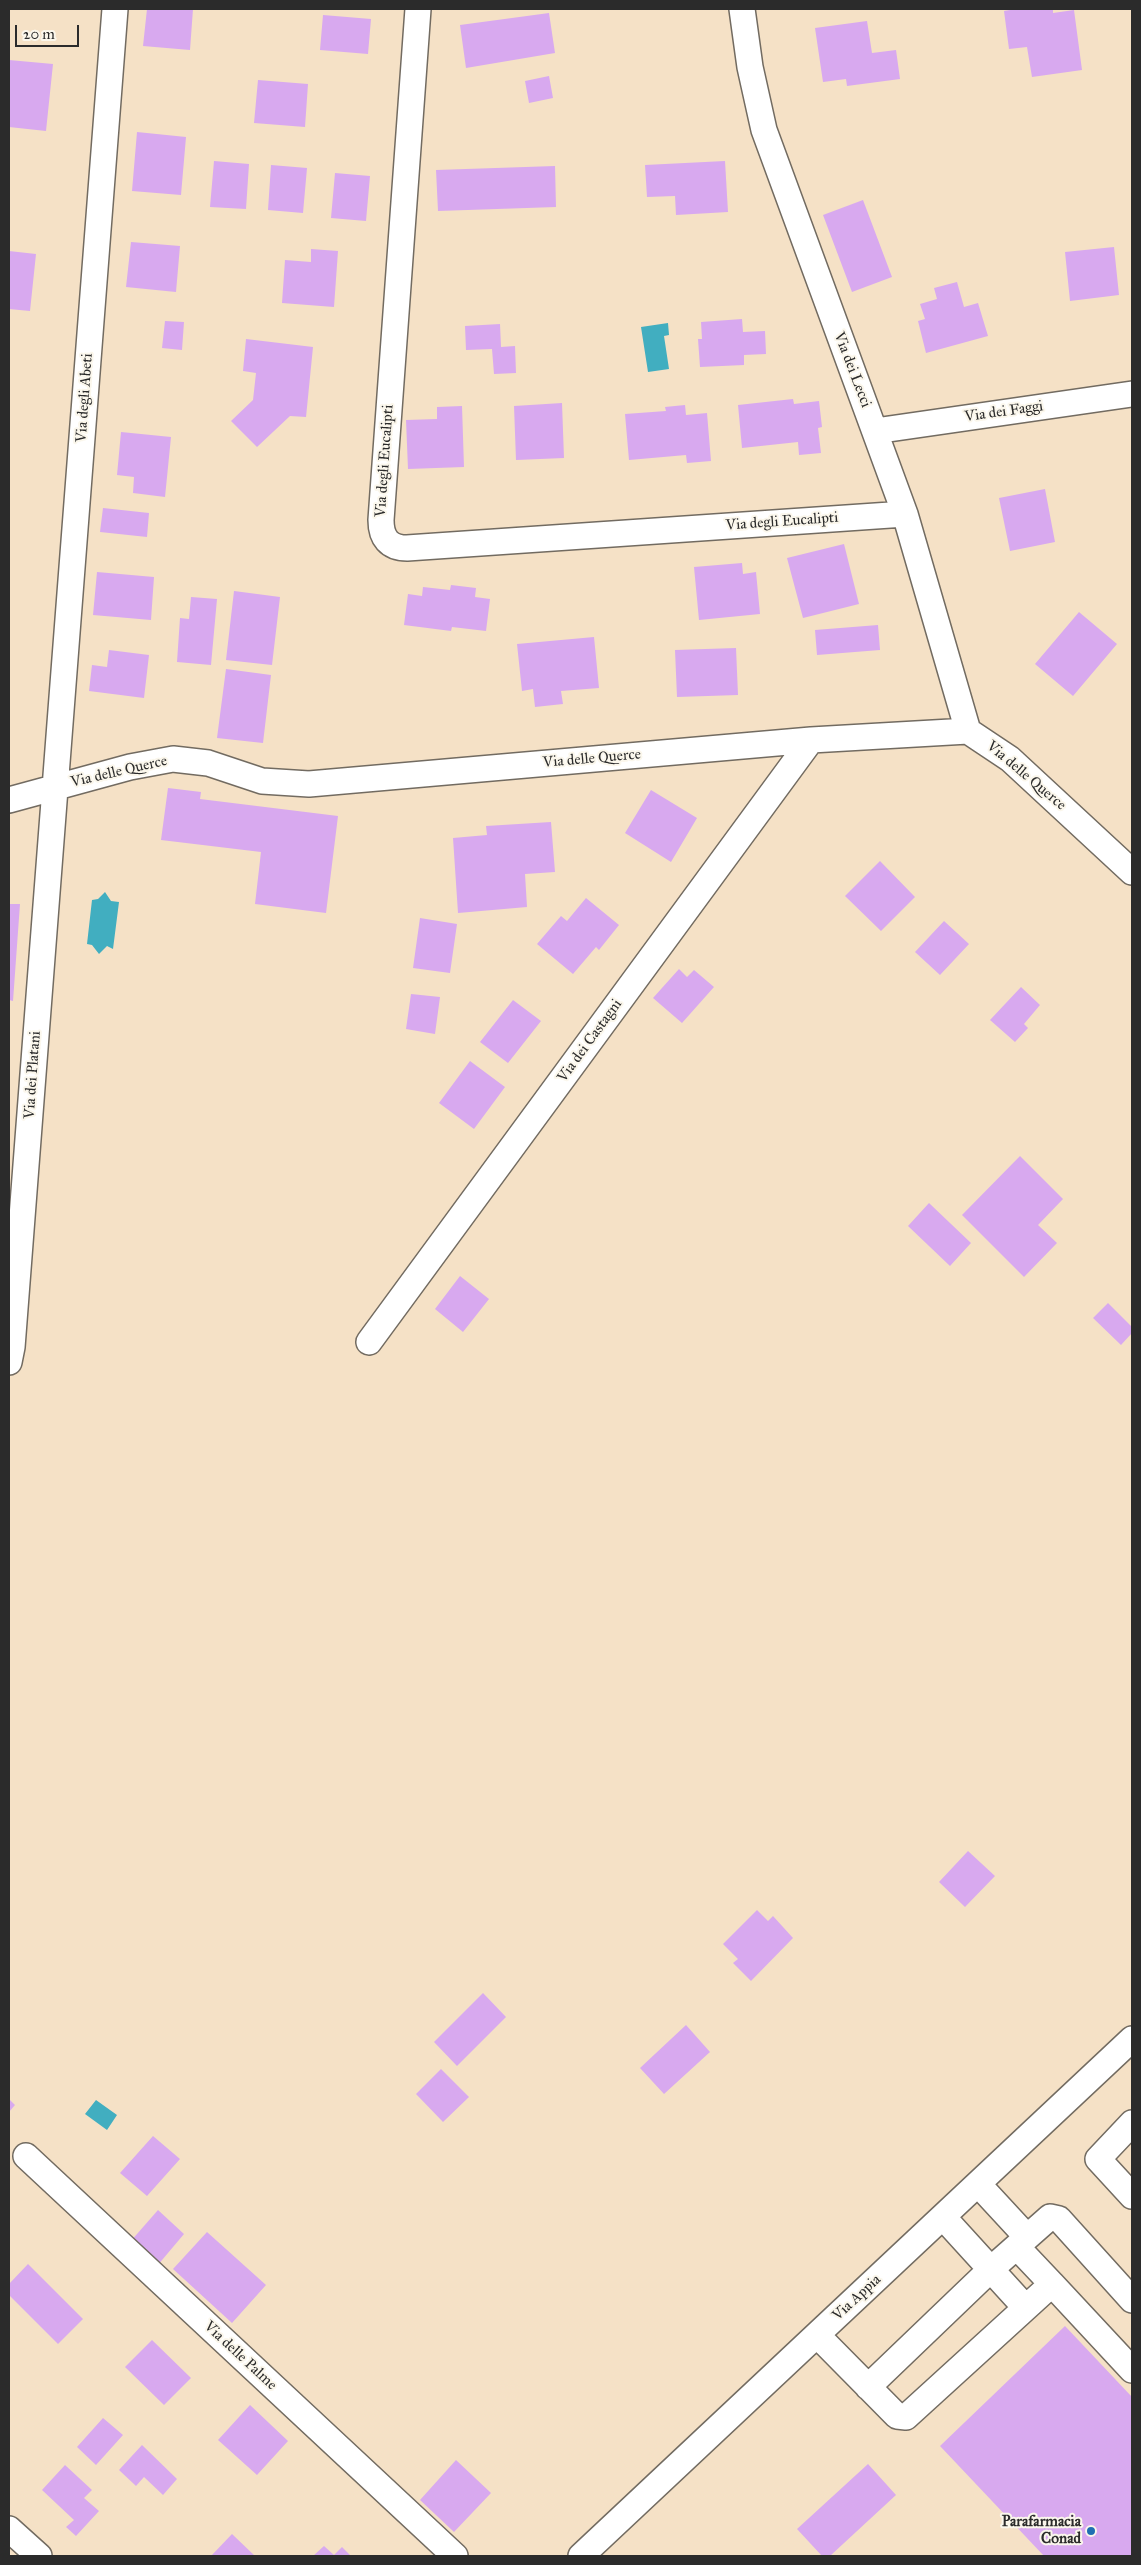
<!DOCTYPE html>
<style>
body{margin:0}
#map{position:relative;width:1141px;height:2565px;overflow:hidden;background:#f5e1c6;font-family:"IM FELL Great Primer",serif}
canvas{display:block}
.frame{position:absolute;inset:0;border:10px solid #2b2b2b;pointer-events:none}
.scale{position:absolute;left:15px;top:25px;width:64px;height:22px;box-sizing:border-box;border:2px solid #2b2b2b;border-top:0;padding-left:6px;font-size:15px;line-height:18px;white-space:nowrap;color:#2b2b2b;-webkit-text-stroke:4px #fbf7ec;paint-order:stroke}
</style>
<div id="map">
<canvas width="1141" height="2565"></canvas>
<div class="frame"></div>
<div class="scale">20 m</div>
</div>
<script>
const context = document.querySelector('canvas').getContext('2d');
context.lineJoin = 'round';
function fillPath(path, color) { context.fillStyle = color; context.fill(path, 'evenodd'); }
function stroke(path, color, width, dash) { context.strokeStyle = color; context.lineWidth = width; context.lineCap = dash ? 'butt' : 'round'; context.setLineDash(dash || []); context.stroke(path); }
function label(font, color, halo, rows, align = 'center') {
  context.font = font + ' "IM FELL Great Primer",serif'; context.lineWidth = 4; context.setLineDash([]); context.textBaseline = 'middle'; context.strokeStyle = halo; context.fillStyle = color; for (const [text, x, y, turn = 0] of rows) {
    context.save(); context.translate(x, y); context.rotate((+turn || 0) * Math.PI / 180); context.textAlign = isNaN(turn) ? turn : align; if (halo) context.strokeText(text, 0, 0); context.fillText(text, 0, 0); context.restore();
  }
}
fillPath(new Path2D(`
 M668,323l1,12 -5,1 5,33 -21,3 -7,-45z
 M105,892l6,9 8,1 -6,47 -6,-3 -8,8 -7,-9 -5,-1 5,-44 6,-1z
 M96,2100l21,15 -10,15 -22,-16z`), '#41aec0');
fillPath(new Path2D(`
 M147,9h46l-3,41 -47,-4z
 M1016,9h37v4l21,-3 8,60 -50,7 -5,-30 -18,2 -5,-38z
 M549,13l6,40 -89,15 -6,-43z
 M323,15l48,4 -3,35 -48,-4z
 M867,21l5,32 24,-3 4,29 -53,7 -1,-7 -23,3 -8,-54z
 M9,60l44,4 -7,67 -37,-4z
 M549,76l4,22 -24,5 -4,-22z
 M258,80l50,4 -3,43 -51,-4z
 M137,132l49,5 -5,58 -49,-4z
 M214,161l35,3 -3,45 -36,-2z
 M725,161l3,51 -52,3 -1,-19 -28,1 -2,-32z
 M271,165l36,3 -4,45 -35,-3z
 M555,166l1,41 -118,4 -2,-41z
 M335,173l35,3 -4,45 -35,-3z
 M863,200l29,77 -40,15 -29,-77z
 M131,242l49,4 -4,46 -50,-5z
 M1114,247l5,48 -49,6 -5,-49z
 M311,249l27,2 -4,56 -52,-4 3,-43 26,2z
 M9,251l27,3 -6,57 -21,-2z
 M957,282l7,25 14,-4 10,33 -62,17 -8,-32 7,-2 -5,-15 17,-5 -3,-11z
 M742,319l1,13 22,-1 1,23 -22,1v10l-44,2 -2,-28h4l-1,-17z
 M165,321l19,1 -2,28 -20,-2z
 M500,324l1,23 14,-1 1,27 -22,1 -2,-25 -26,1 -1,-24z
 M246,339l67,8 -7,70 -16,-1 -33,31 -26,-26 22,-21 3,-27 -13,-2z
 M793,399l1,5 25,-3 3,26 -4,1 3,25 -22,2 -1,-13 -56,6 -4,-43z
 M562,403l2,55 -48,2 -2,-54z
 M685,405l1,10 21,-2 4,48 -24,2 -1,-8 -57,5 -4,-46 41,-3 -1,-4z
 M462,406l2,61 -56,2 -2,-49 31,-1v-12z
 M121,432l50,5 -6,60 -32,-4 1,-16 -17,-2z
 M1045,489l10,53 -45,9 -11,-53z
 M103,508l46,5 -2,24 -47,-5z
 M844,544l15,60 -56,14 -16,-60z
 M742,563l1,11 13,-2 4,42 -61,6 -5,-53z
 M97,572l57,5 -3,43 -58,-5z
 M451,585l25,3 -1,9 15,2 -4,32 -34,-4 -1,4 -47,-6 4,-31 14,2 1,-9 27,3z
 M234,591l46,6 -8,68 -46,-5z
 M191,597l26,2 -6,66 -34,-3 3,-44 9,1z
 M1079,612l38,32 -44,52 -38,-32z
 M878,625l2,25 -63,5 -2,-25z
 M594,637l5,51 -38,3 2,13 -28,3 -2,-18 -11,2 -5,-47z
 M736,648l2,47 -61,2 -2,-47z
 M109,650l40,5 -5,43 -55,-7 3,-26 15,2z
 M226,669l45,6 -8,68 -46,-5z
 M168,788l33,4 -1,7 138,17 -12,97 -71,-9 6,-52 -100,-12z
 M651,790l46,28 -26,44 -46,-29z
 M551,822l4,50 -30,2 2,33 -69,6 -5,-75 34,-3 -1,-9z
 M880,861l35,36 -34,34 -36,-35z
 M586,898l33,27 -20,25 -3,-3 -23,27 -36,-30 24,-28 6,5z
 M9,904h11l-7,97 -4,-1z
 M420,918l37,6 -7,49 -37,-5z
 M944,921l25,23 -29,31 -25,-23z
 M679,969l8,8 7,-7 20,17 -32,36 -29,-25z
 M1021,987l19,18 -16,19 4,4 -13,14 -25,-22z
 M411,994l29,3 -5,37 -29,-5z
 M513,1000l28,21 -33,42 -28,-21z
 M470,1061l35,26 -31,42 -35,-26z
 M1020,1156l43,43 -25,26 19,18 -33,34 -62,-62z
 M929,1203l42,40 -21,23 -42,-40z
 M460,1276l29,23 -26,33 -28,-23z
 M1108,1303l24,24v6l-11,12 -28,-27z
 M968,1851l27,25 -30,31 -26,-25z
 M757,1910l11,11 5,-5 20,22 -42,43 -18,-18 5,-4 -15,-15z
 M483,1993l23,24 -49,49 -23,-24z
 M686,2025l24,27 -46,42 -24,-26z
 M441,2069l28,28 -26,25 -27,-28z
 M9,2099l6,6 -6,7z
 M153,2136l27,23 -33,37 -27,-23z
 M158,2210l26,24 -27,32 -27,-24z
 M207,2232l59,53 -34,38 -59,-54z
 M28,2264l55,55 -25,25 -49,-49v-11z
 M1065,2326l67,71v159h-88l-104,-110z
 M152,2340l39,38 -27,27 -39,-38z
 M250,2405l38,36 -31,34 -39,-35z
 M103,2418l20,17 -27,30 -19,-18z
 M142,2445l35,34 -14,16 -19,-18 -8,9 -17,-16z
 M456,2460l35,33 -37,39 -34,-32z
 M868,2464l28,31 -66,61h-8l-25,-27z
 M65,2465l27,25 -8,8 15,13 -23,25 -10,-9 8,-7 -32,-30z
 M232,2534l23,22h-44z
 M324,2546l10,9 8,-8 9,9h-38z`), '#d8a9ef');
const minor = new Path2D(`
 M418,9l-37,511c0,18 8,28 26,28l498,-34
 M742,9l8,58 14,63 141,384 63,217
 M875,431l257,-37
 M9,800l121,-33 43,-8 35,4 54,18 47,3 502,-44 157,-9 42,28 122,113
 M369,1342l442,-602
 M9,1362l3,-15 103,-1338
 M1132,2123l-34,36 34,37
 M26,2156l429,400
 M978,2184l49,53
 M943,2217l82,90
 M1017,2247l35,37
 M817,2335l80,81 9,1 146,-133 80,86
 M868,2387l122,-117 60,-53 9,2 73,81
 M9,2529l30,27
 M581,2556l551,-517`);
stroke(minor, '#726b61', 28);
stroke(minor, '#fff', 25);
for (const [x, y, r, color] of [
 [1091,2531,5,"#1f6fb2"]
]) { const dot = new Path2D(); dot.arc(x, y, r, 0, 2 * Math.PI); context.fillStyle = color; context.fill(dot); stroke(dot, '#fbf7ec', 2); }
label('15px', '#2b2b2b', '#fbf7ec', [
 ["Via dei Lecci",852,370,69],
 ["Via degli Abeti",85,398,-86],
 ["Via dei Faggi",1004,412,-8],
 ["Via degli Eucalipti",385,461,-86],
 ["Via degli Eucalipti",782,522,-4],
 ["Via delle Querce",592,759,-5],
 ["Via delle Querce",119,772,-13],
 ["Via delle Querce",1026,776,40],
 ["Via dei Castagni",590,1041,-54],
 ["Via dei Platani",33,1075,-86],
 ["Via Appia",857,2298,-43],
 ["Via delle Palme",240,2356,43]
]);
label('bold 15px', '#2b2b2b', '#fbf7ec', [
 ["Parafarmacia",1081,2522],
 ["Conad",1081,2539]
], 'right');
</script>
